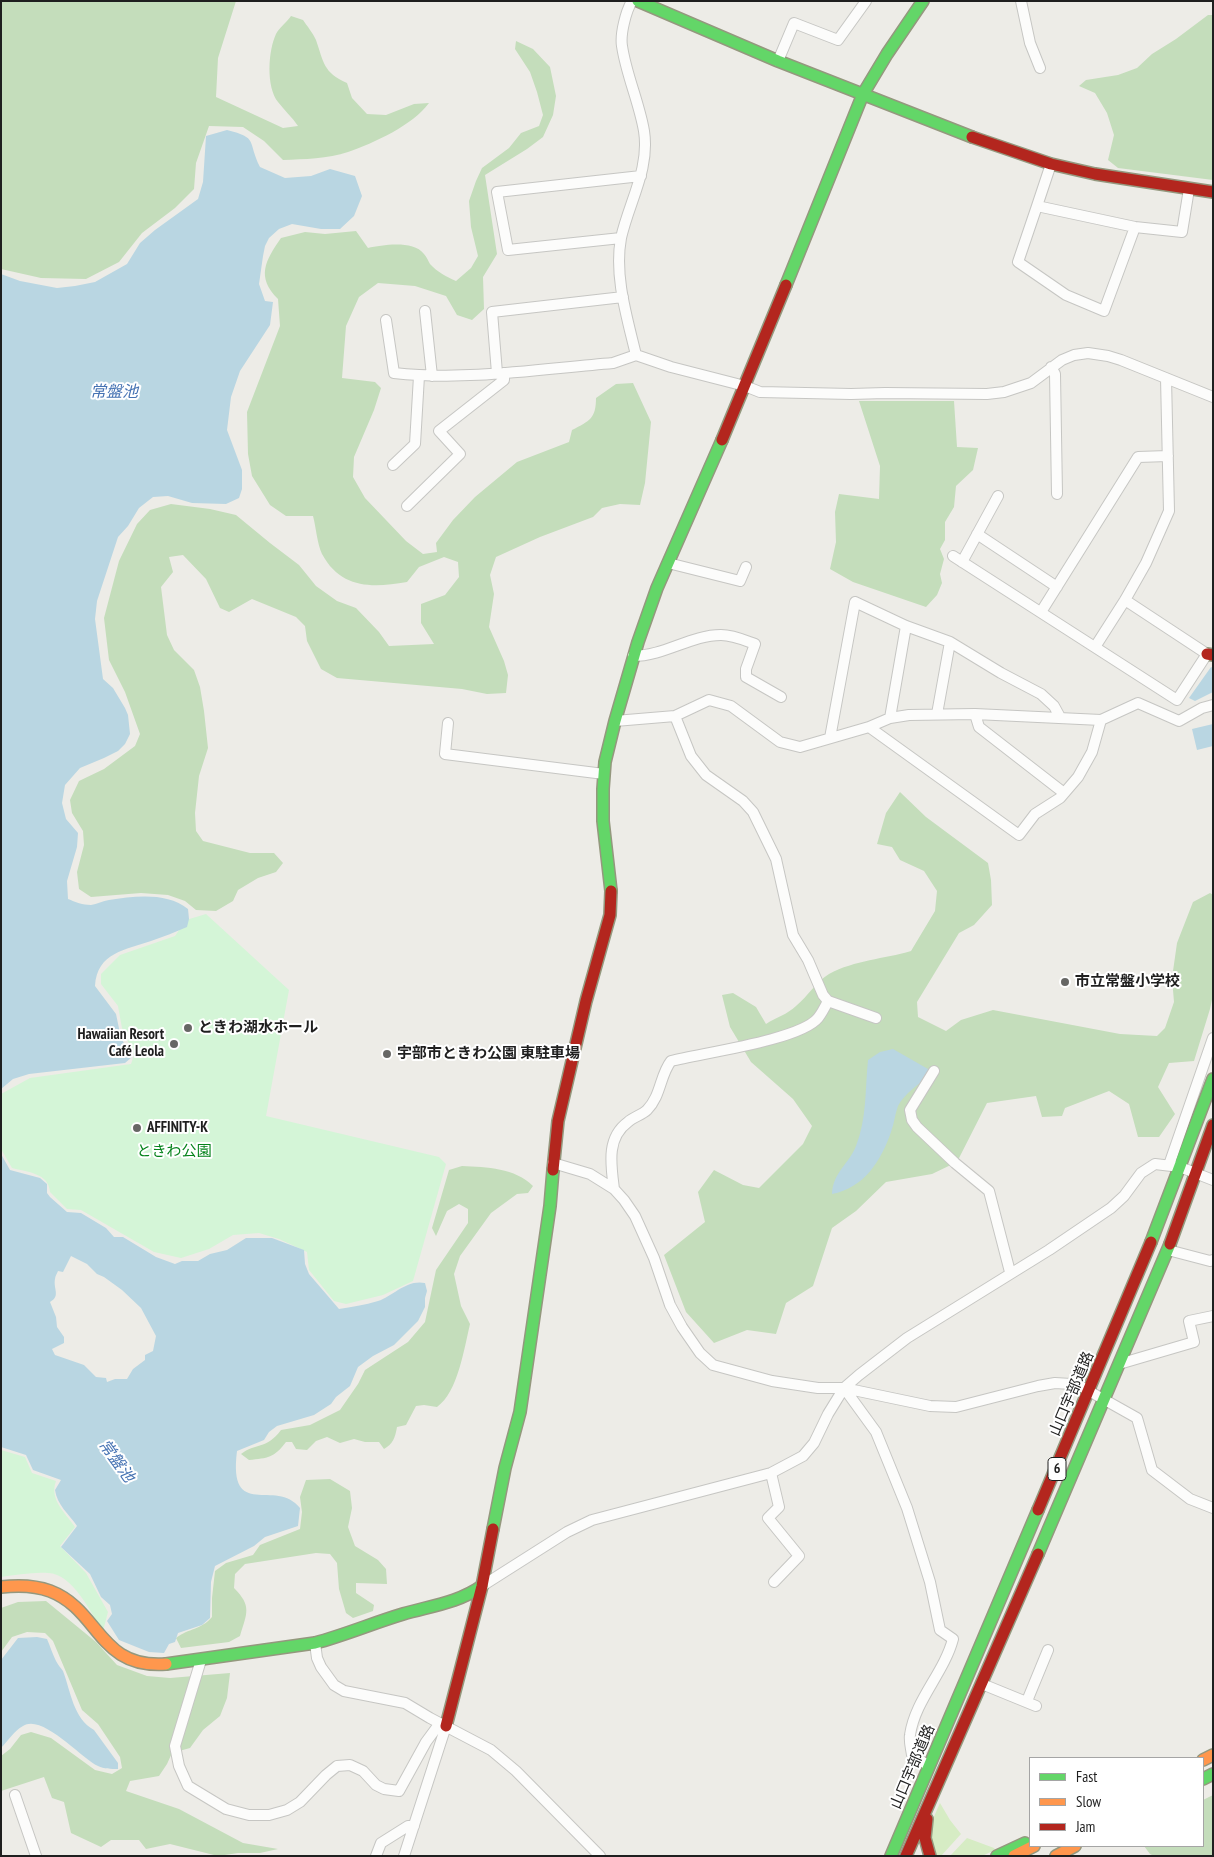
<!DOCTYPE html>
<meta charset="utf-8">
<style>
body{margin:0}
#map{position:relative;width:1214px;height:1857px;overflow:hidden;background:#edece7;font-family:"PT Sans Narrow",sans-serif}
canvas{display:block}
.frame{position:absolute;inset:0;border:2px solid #1f1f1f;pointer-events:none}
.legend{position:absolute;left:1029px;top:1757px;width:175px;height:90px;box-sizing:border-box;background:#fff;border:1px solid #a5a5a5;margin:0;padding:6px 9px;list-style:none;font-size:15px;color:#1f1f1f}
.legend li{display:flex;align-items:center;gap:10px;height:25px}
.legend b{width:25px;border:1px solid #a5a5a5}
</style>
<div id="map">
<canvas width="1214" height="1857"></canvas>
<div class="frame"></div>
<ul class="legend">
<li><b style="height:6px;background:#63d668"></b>Fast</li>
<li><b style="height:6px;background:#ff974d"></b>Slow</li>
<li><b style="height:6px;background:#b3261e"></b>Jam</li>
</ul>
</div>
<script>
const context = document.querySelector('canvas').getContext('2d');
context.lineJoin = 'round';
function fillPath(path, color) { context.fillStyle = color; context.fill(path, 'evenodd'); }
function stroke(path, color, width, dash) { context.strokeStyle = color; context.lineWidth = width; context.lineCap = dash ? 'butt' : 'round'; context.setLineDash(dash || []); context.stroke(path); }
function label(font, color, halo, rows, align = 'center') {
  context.font = font + ' "PT Sans Narrow","Noto Sans JP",sans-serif'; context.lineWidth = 4; context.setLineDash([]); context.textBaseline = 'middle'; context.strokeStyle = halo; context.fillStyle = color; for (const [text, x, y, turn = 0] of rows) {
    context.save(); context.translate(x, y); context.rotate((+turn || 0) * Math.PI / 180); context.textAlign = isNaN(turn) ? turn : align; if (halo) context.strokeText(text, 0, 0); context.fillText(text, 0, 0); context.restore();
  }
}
fillPath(new Path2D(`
 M940,1803l10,17 11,14 -20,22h-4c-9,-28 -9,-26 3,-53z
 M967,1838l27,10 1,2 -13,6h-32z`), '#d6ecc4');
fillPath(new Path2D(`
 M1,1h235l-18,57 -2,39 67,31 15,-2c-6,-9 -14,-16 -20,-24 -12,-15 -10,-51 -2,-68 3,-6 11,-12 15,-18l12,4c4,6 10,13 13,20 8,23 7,32 31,43l5,15 15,16 19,1 28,-11 15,-1c-16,22 -55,40 -81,49 -20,7 -44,7 -65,8l-19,-19 -21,-14 -34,-1 -13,37 -2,26 -19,19 -33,25 -23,29 -33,17 -45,-1 -40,-9z
 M1208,15h5v165l-95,-12 -10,-8 6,-25 -7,-22 -12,-20 -16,-7 7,-6 32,-5 19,-7 15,-14 24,-15z
 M516,41l17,8 17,18 6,29 -3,19 -10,22 -16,12 -42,26 12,79 -14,23 1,32 -12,11 -15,-5 -11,-19 -31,-10 -37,-3 -19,14 -13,29 -4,52 33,4 6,6 -7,22 -20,47 -1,20 12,21 41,43 17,13 14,-2 -1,-9 17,-23 22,-23 42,-35 52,-20 3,-12c18,-9 24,-12 24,-32l20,-14 17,-1 18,39 -6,61 -5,22 -20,-1 -18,4 -9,9 -53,20 -44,20 -6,18 4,19 -5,33 15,34 4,14 -2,18 -19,1 -25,-5 -125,-11 -16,-9 -14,-28 -2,-15 -9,-9 -44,-18 -23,13 -9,-4 -14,-29 -23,-24 -14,2 4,15 -12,15 6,48 7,15 20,20 6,17 4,24 4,37 -9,28 -4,37 1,18 7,10 47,12h24l9,10 -7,9 -18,6 -20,12 -5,11 -17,10 -20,-1 -11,-9 -17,-6 -27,-2 -50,4 -12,-8 -2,-17 7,-27 -1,-14 -11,-18 -2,-13 9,-19 25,-12 31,-23 5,-12 -15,-42 -16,-32 -5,-42 15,-57 18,-37 13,-14 21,-6 39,5 26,6 34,28 29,22 17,21 21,15 19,7 23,24 10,14 45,-2 -13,-21v-19l24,-9 14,-18 -1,-15 -14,-5 -25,10 -12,15c-35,6 -66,7 -85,-28 -5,-11 -6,-27 -9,-38h-27l-16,-11 -18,-29 -4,-22 -1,-42 33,-86 -2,-27c-22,-22 -13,-38 3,-61l24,-6 20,2 31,-3 12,17c15,-3 45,-8 56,6 3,3 4,7 6,10 7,8 17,13 26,17l15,-13 7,-12 -7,-29 -2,-26 7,-20 6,-13 27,-20 12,-15 18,-7 4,-11 -6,-23 -7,-20 -15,-23z
 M859,401h95l3,46 21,1 -5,22 -17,16 -2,21 -9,15v18l-5,9 4,10 -4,15 2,9 -5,12 -11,12 -73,-25 -23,-13 6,-27 -1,-30 4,-18 40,5 1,-33z
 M900,792l26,25 62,46 3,17 1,25 -18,20 -15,8 -42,69 1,15 28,14 15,-11 32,-10 127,24 37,2 8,-8 9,-26 -2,-24 5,-35 16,-41 17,-9 3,2v100l-3,14 -16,52 -25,2 -11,24 17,27 -16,23h-21l-9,-33 -20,-13 -44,17 -3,8 -20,1 -6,-21 -49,7 -30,59 -25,12 -46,8 -30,29 -24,17 -19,58 -27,17 -10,31 -29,-4 -33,13 -28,-31 -22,-57 41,-33 -7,-30 16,-22 29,15 16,3 44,-44 9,-18 -19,-27 -42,-37 -21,-35 -8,-32 11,-2 23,14 10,17c9,-6 22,-10 30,-18 12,-10 20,-24 33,-32 26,-14 55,-15 82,-23l24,-40 2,-20 -13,-20 -24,-11 -8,-13 -15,-3 9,-31z
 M462,1166c25,1 53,2 71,20l-5,7 -11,1 -26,19 -31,43 -6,18 7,32 9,18c-6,25 -12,68 -33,83l-13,-2 -8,1 -10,19 -9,2c-2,11 -4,17 -13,22l-5,-7h-14l-11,-3 -14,4 -13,-6 -11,4 -9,9 -11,-1 -4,-7h-6c-12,16 -18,16 -37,18l-8,-6c16,-12 25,-4 40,-24l29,-5 30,-15 18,-26 7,-14 43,-28 17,-20 11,-52 32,-47v-14l-9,-5 -12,7 -11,25 -4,-8 17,-58z
 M330,1479l20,12 2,17 -4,19 7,19 23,14 8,9 1,15 -31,-1v10l18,12 -1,6 -20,7 -7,-5 -7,-24 -2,-26 -7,-9 -14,-1 -71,11 -10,10 -1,14c18,18 13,25 6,48l-11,6 -48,6 -5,-10c13,-10 25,-8 36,-21v-19l3,-27 11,-8 27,-8 7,-10 40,-16 2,-17 -2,-15 6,-17z
 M46,1601l50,41 21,23 30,11 23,2 60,-5 -3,25 -7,18 -17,14 -13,18 -18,5 -5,11 -8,12 -29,5 -4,10 53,18 64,34 35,6 -18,4h-22l-20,3 -48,-12 -24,5 -7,-9h-28l-10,7 -30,-14 -7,-31 -12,-4 -8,-21 -43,14v-35l9,-7 11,-14 10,-3 20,6 44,32 17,4 10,-6 -2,-11 -22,-33 -16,-14 -29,-69 -8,-8 -18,-1 -15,5 -11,15v-44l17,-6z
 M1213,1795v61h-59l-4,-2 -6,-8h59v-46z`), '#c4ddbb');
fillPath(new Path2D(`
 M206,914l83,76 -23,126 173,41 7,7 -33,117 -30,14 -37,9 -12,-3 -25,-31 -2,-18 -28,-13 -20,-6 -26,2 -24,14 -28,9 -27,-6 -73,-42 -14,-1 -17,-17c-1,-19 -23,-20 -38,-24l-11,-19v-55l29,-16 101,-14 3,-9 -12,-27 -4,-22 -17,-22v-10l19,-19 55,-19 11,-16z
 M1,1450l24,7 7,16 24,8c-7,19 9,31 19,46l-15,19 26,27 22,39 -5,19c-13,-19 -30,-57 -55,-58 -15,-1 -32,2 -47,4z`), '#d4f5d7');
fillPath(new Path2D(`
 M227,130c32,8 20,11 33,37l25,11 26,-2 19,-7 25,7 7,20 -8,20 -14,13h-19l-29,-5 -13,5 -10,9 -4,8 -2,10 -4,28 6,17 8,1 -3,23 -30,46 -9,26 -4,33 15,40v19l-3,9 -13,6 -34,-1 -24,-7 -15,1 -14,11 -11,18 -10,11 -21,64 -2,18 8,60 10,9 12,20 3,7 2,19 -5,10 -7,7 -14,7 -24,10 -15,17 -3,18 4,16 12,14 -1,14 -10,34 1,18c7,3 15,6 23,6 6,-1 12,-4 18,-5 26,-4 58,-8 79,9l1,10 -2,8c-12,5 -24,10 -36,14 -25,9 -54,11 -56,45l21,28 5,24 11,19 -7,6 -96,11 -16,5 -12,10v-815l19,7 37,7 18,-2 20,-4 32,-18 13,-21 15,-13 43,-31 5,-17 3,-46z
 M1211,667l2,1v24l-18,9 -6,-3z
 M1213,724v22l-16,4 -5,-21z
 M893,1049l35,20 1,7c-10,8 -25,18 -31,30 -3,8 -4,18 -7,26 -10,29 -27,56 -59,62 1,-22 17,-30 24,-48 11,-28 9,-57 12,-86l12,-8z
 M1,1154l9,16 30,8 7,6v9l3,4 17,15 14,1 25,15 8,9h9l33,20 19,7 7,-3h16l12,-7 17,-4 19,-12h26l32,12 1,14 4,10 30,35c12,-2 26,-4 39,-8 15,-5 29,-22 47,-18l2,8 -2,7v9l-7,14 -24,24 -21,11 -15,11 -8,19 -14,11 -5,7 -17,11 -37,11 -8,6 -5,8 -27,11c-9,71 39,26 63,57l-2,18 -33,11 -11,9 -39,20 -4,16 -1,36 -8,7 -24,8 -3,9 -6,2 -5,9 -15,-1 -30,-12 -12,-19 5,-7 -2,-9 -9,-8 -11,-23 -29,-27 16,-21c-8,-12 -20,-21 -22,-36l6,-10 -28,-10 -7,-15 -25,-8zM71,1256l16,8 10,10 7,3 18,13 19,18 15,28 -3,15 -8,4v5l-12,9 -6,10h-12l-8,3 -1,-4 -10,-1 -12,-12 -29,-10 -3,-6 12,-6v-6l-7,-10 -1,-10 -6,-15c11,-6 3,-13 5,-23 0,-3 2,-5 3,-8l5,1z
 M37,1637l10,2c3,7 6,16 9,22 2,4 5,7 7,10 8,21 10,47 31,59l24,33v6c-7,0 -14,0 -20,-3 -17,-8 -56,-53 -75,-40 -9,5 -15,15 -22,22v-88l17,-22z`), '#b9d6e2');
const street = new Path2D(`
 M632,1c-6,10 -12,33 -10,45 4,28 17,56 22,85 6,38 -15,71 -23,107 -7,38 6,79 15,117
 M1021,1l9,42 10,25
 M778,61l16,-38 44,17 28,-39
 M1051,164l-14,42 98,21 47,5 7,-43
 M1037,206l-19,56 48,33 38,16 31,-84
 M621,238l-113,12 -11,-58 144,-16
 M425,311l7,65
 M386,320l8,53c73,8 146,-4 219,-10l23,-8 35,12 74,19 15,6 91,2 34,-1 102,1 17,-2 27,-9 31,-23 12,-5 14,-2 20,3 13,4 92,37
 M1051,367l4,7 2,120
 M497,373l-5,-61 131,-15
 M393,465l22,-21 4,-68
 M407,506l53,-52 -21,-23 65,-51v-7
 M977,534l80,53
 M953,556l224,144 30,-46 -82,-54
 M962,562l36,-66
 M668,563l72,18 6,-14
 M1041,612l97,-155 30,-1
 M1095,647l30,-47 21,-37 23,-52 -3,-133
 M633,656c31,0 58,-21 88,-21 12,0 23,5 34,9l-9,25v8l35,20
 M937,714l13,-72
 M975,714l4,13 85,66
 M675,716l16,40 15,19 37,26 10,11 23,47 17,76 15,25 15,35 5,6 48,17
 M890,718l16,-92
 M1101,720l37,-17 41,18 23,-13 11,-3
 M615,721l60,-5 34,-16 22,6 49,36 20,5 69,-20 21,-9 19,-3 66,-1 126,6 -9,32 -14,25 -18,21 -25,16 -16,21 -150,-108
 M448,723l-3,31 159,20
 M830,738l25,-136 51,24 44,16 51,31 40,21 13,12 6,11
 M934,1071l-24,39 2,10 5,7 38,36 34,28 21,81
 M553,1163l37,11 24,15 10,11 11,16 19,42 16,47 12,22 18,26 13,12 59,16 46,7h26l86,18 26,1 82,-21 17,-3 16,1 9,2 57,32 15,52 38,29 23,9
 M1169,1165l44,-127
 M614,1189c-3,-24 -8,-51 14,-67 5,-5 14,-7 19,-12 14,-14 13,-35 24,-49 31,-8 129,-21 147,-43 4,-5 7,-11 10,-17
 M1168,1250l42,11 3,-1
 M1119,1364l75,-22 -5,-21 24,-5
 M844,1388l32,44 31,76 23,74 10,48 13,9c-9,34 -38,61 -43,96 -1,6 1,13 2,20l17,11
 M771,1473l8,34 -11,11 31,38 -25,26
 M482,1586l85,-54 25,-12 179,-47 32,-17 11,-13 14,-29 16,-26 15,-13 48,-37 142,-88 62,-42 13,-12 17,-23 14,-9 25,3 33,13
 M315,1643l2,15 4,9 13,18 10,6 61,12 25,15 61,32 25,21 84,85
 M201,1660l-26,86 4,20 9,20 38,23 23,6h20l18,-5 13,-8 26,-27 11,-9 13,-1 13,6 13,14 8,4 15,2 27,-49 14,-19
 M982,1684l54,22
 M1027,1701l21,-51
 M15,1795l21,61
 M376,1856l5,-13 27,-17h6
 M404,1856l42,-130`);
const fast = new Path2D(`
 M638,1l140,60 194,76
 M786,285l77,-191 24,-40 36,-53
 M611,891l-8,-70v-32l2,-27 10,-41 23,-79 19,-54 65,-148
 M1151,1242l62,-163
 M493,1529l12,-61 15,-56 30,-206 3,-36
 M1038,1554l132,-310
 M166,1664l149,-21c30,-8 58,-20 88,-29 27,-8 55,-11 79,-28
 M1203,1779l10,-5
 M891,1856l147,-346
 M997,1856l28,-13`);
const slow = new Path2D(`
 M1,1587c17,-2 33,-2 49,4 50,19 48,78 116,73
 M1203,1760l10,-5
 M1014,1856l20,-10
 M1056,1856l19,-10`);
const jam = new Path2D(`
 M972,137l79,27 44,10 118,18
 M722,440l64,-155
 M1207,654l6,1
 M553,1170l5,-49 28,-120 24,-86 1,-24
 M1170,1244l43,-119
 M1038,1510l113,-268
 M446,1726l36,-140 11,-57
 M927,1819l-2,19 5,18
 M906,1856l132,-302`);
stroke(street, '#c6c6c3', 12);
stroke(fast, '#94987e', 14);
stroke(slow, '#94987e', 14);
stroke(jam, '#94987e', 14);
stroke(street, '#fcfcfb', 10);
stroke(fast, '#63d668', 11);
stroke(slow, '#ff974d', 11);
stroke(jam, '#b3261e', 11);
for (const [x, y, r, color] of [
 [1065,982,5,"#676765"],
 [188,1028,5,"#676765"],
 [174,1044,5,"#676765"],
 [387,1054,5,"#676765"],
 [137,1128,5,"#676765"]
]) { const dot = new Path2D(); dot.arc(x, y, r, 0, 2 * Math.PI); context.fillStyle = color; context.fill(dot); stroke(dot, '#fff', 2); }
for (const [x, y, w] of [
 [1057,1469,18]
]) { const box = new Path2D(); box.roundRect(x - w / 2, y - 11.5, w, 23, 4); context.fillStyle = '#fff'; context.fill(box); stroke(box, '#1f1f1f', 1); }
label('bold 14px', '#1f1f1f', null, [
 ["6",1057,1469]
]);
label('bold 15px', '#1f1f1f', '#fff', [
 ["市立常盤小学校",1075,982],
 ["ときわ湖水ホール",198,1028],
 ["Hawaiian Resort",164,1035,"right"],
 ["Café Leola",164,1052,"right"],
 ["宇部市ときわ公園 東駐車場",397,1054],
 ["AFFINITY-K",147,1128]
], 'left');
label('15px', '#06831c', '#fff', [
 ["ときわ公園",174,1152]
]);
label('15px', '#1f1f1f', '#fff', [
 ["山口宇部道路",1072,1394,-67],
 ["山口宇部道路",913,1767,-67]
]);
label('italic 16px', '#4673b3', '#fff', [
 ["常盤池",114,392],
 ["常盤池",116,1461,54]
]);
</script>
